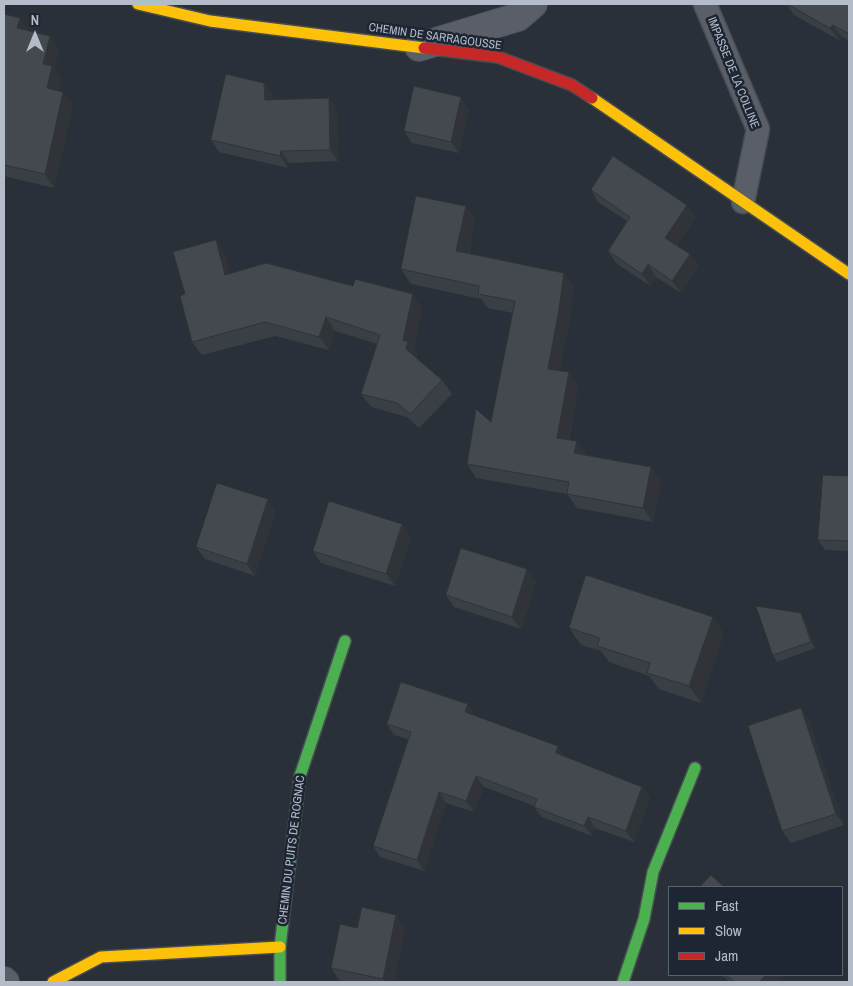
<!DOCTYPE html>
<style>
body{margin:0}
#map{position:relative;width:853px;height:986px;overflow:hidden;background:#2a3038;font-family:"Archivo Narrow",sans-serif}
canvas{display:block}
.frame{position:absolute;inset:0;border:5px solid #b4bcc9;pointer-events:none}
.legend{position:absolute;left:668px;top:886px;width:175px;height:90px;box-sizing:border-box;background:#1d2633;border:1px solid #59626f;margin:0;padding:6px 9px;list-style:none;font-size:15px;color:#b4bcc9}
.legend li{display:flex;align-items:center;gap:10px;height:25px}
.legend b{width:25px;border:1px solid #59626f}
.north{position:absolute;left:10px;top:10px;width:50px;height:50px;-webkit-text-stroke:4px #1d2633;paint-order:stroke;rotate:0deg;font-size:14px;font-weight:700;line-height:20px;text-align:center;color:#b4bcc9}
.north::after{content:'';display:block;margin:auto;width:18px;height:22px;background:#b4bcc9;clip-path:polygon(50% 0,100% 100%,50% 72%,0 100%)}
</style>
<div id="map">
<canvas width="853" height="986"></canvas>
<div class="frame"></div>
<ul class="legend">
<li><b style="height:6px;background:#4caf50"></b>Fast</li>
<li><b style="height:6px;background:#ffc107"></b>Slow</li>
<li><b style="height:6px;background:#c62828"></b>Jam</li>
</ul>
<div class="north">N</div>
</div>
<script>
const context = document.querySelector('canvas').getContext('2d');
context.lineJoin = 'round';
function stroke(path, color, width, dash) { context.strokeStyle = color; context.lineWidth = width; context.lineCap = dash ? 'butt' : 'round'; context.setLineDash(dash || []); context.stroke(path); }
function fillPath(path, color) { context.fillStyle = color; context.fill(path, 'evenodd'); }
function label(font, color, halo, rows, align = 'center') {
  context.font = font + ' "Archivo Narrow",sans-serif'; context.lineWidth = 5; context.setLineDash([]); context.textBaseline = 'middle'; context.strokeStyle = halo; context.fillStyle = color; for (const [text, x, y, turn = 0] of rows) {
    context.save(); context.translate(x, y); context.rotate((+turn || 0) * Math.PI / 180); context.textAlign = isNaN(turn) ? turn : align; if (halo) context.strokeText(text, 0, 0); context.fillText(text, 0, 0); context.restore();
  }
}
const lane = new Path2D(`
 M705,4l53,125 -15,73`);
const street = new Path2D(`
 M419,47l99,-30 15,-13
 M4,981l1,1`);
const fast = new Path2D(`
 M280,982v-35l20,-171 45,-135
 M623,982l21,-63 9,-47 42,-104`);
const slow = new Path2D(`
 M138,4l72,17 214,27
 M592,98l257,176
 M53,982l48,-25 179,-10`);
const jam = new Path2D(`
 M424,48l74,9 74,28 20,13`);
stroke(lane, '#484c53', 25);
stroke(street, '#484c53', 30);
stroke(fast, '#484c53', 14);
stroke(slow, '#484c53', 14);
stroke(jam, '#484c53', 14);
stroke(lane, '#5a5e66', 22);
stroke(street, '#5a5e66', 28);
stroke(fast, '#4caf50', 11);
stroke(slow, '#ffc107', 11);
stroke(jam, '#c62828', 11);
fillPath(new Path2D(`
 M787,4h62v37l-7,-4 -3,3 -45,-25z
 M4,14l25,17 30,18 -5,21 7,9 -3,12 5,1 10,13 -19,83 -50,-12z
 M264,83l8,12 1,4 56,-1 8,11 1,52 -49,2 -1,5 -69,-16 -8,-12z
 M469,109l-10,44 -47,-10 -8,-12z
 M591,190l96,15 9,12 -19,28 13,9 9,12 -18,27 -25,-16 -6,9 -34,-23 -8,-12 19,-30 -28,-18z
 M466,206l9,14 -6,33 95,20 10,14 -5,36 -9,47 18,16 -9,54 18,15 64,12 10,15 -8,40 -76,-14 -10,-14 -91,-16 -9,-14 24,-42 22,-109 -25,-5 -7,-9 -70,-15 -10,-15z
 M225,254l5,20 192,34 -8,41 4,6 -1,3 25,22 10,14 -33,34 -12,-11 -36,-10 -10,-13 16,-50 -42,-13 -6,19 -54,-14 -73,19 -10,-13 -7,-48z
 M849,476v75l-24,-1 -7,-10z
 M276,512l-21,64 -50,-17 -9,-12z
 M402,524l9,13 -16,49 -74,-23 -8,-12z
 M527,569l9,13 -15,47 -67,-22 -8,-12z
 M805,619l10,29 -38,14 -4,-7z
 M569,628l155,5 -23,70 -42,-14 -10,-13 -40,-14 -8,-11 -20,-6z
 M801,708l8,12 35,105 -53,18 -9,-12z
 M475,715v1l91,41 76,30 8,11 -16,44 -39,-14 -3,8 -50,-19 -8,-10 1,-1 -51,-19 -10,25 -28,-9 -22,68 -44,-14 -7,-11 35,-107 -14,-4 -7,-11z
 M405,927l-11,55h-43l-12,-2 -8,-12 26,-40z
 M722,975h62l-6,7h-48z`), '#3a3f45');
fillPath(new Path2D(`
 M20,18l9,13 -12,-3z
 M833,25l9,12 -3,3 -9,-12z
 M50,36l9,13 -5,21 7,9 -5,22 -9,-13 -4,-24z
 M264,83l8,12 1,16 -8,-11z
 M63,92l10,13 -19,83 -9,-14z
 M461,97l8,12 -10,44 -8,-11z
 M329,98l8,11 1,52 -8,-11z
 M281,151l8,12 -1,5 -8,-12z
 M687,205l9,12 -22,33 -9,-12z
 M466,206l9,14 -9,45 -10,-14z
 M216,240l9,14 9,35 -9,-14z
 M690,254l9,12 -18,27 -9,-12z
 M648,264l8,13 -6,9 -8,-12z
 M564,273l10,14 -5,36 -11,60 -10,-14z
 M413,294l9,14 -8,41 4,6 -2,8 -10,-14 -3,-9z
 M326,317l9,14 -6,19 -10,-13z
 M569,372l9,14 -12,66 -9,-14z
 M577,441l10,14 -13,-2z
 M651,467l10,15 -8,40 -10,-14z
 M268,499l8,13 -21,64 -8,-12z
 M402,524l9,13 -16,49 -9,-12z
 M527,569l9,13 -15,47 -9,-12z
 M801,613l4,6 10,29 -4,-6z
 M713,617l11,16 -23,70 -12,-17z
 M468,704l7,11 -2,8 -8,-11z
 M801,708l8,12 35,105 -8,-11z
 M558,746l8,11 -10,-4z
 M476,776l8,11 -10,25 -8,-11z
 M642,787l8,11 -16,44 -8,-11z
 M439,792l7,11 -22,68 -7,-11z
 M588,817l7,11 -3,8 -8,-10z
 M396,915l9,12 -11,55h-8l-3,-3z
 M766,975h18l-6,7h-19z`), '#303338');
const building = new Path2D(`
 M788,4h61v30l-16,-9 -3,3z
 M4,14l16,4 -3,10 33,8 -7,28 9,2 -5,22 16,4 -18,82 -41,-9z
 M226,74l38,9 1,17 64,-2 1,52 -49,1 -1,5 -69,-16z
 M414,86l47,11 -10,45 -47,-11z
 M613,156l74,49 -22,33 25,16 -18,27 -24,-17 -6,10 -34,-23 22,-34 -39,-27z
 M416,196l50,10 -10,45 108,22 -5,36 -11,60 21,3 -12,66 20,3 -3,12 77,14 -8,41 -76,-14 2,-12 -102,-18 9,-55 15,13 24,-121 -37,-7 1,-8 -78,-17z
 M216,240l9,35 41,-12 87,23 2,-7 58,15 -10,46 5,2 -2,7 36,31 -32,34 -13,-11 -36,-9 19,-59 -54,-18 -7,20 -54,-15 -73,20 -12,-46 5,-2 -12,-42z
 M823,475l26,1v65l-31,-1z
 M217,483l51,16 -21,65 -51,-17z
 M329,501l73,23 -16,50 -73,-23z
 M461,548l66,21 -15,48 -66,-22z
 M586,575l127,42 -24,69 -42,-13 3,-10 -53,-17 3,-8 -31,-10z
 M756,606l45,7 10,29 -38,13z
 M401,682l67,22 -3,8 93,34 -2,7 86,34 -16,44 -38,-14 -4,9 -50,-19 3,-8 -61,-23 -10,25 -27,-9 -22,68 -44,-14 38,-114 -24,-8z
 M801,708l35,106 -54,17 -34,-105z
 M711,875l13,12h-24z
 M362,907l34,8 -13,64 -52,-11 9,-44 17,4z
 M726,975h40l-7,7h-24z`);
fillPath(building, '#444950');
stroke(building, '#303338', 1);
label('12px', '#b4bcc9', '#1d2633', [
 ["CHEMIN DE SARRAGOUSSE",435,37,8],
 ["IMPASSE DE LA COLLINE",733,73,68],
 ["CHEMIN DU PUITS DE ROGNAC",292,850,-83]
]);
</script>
